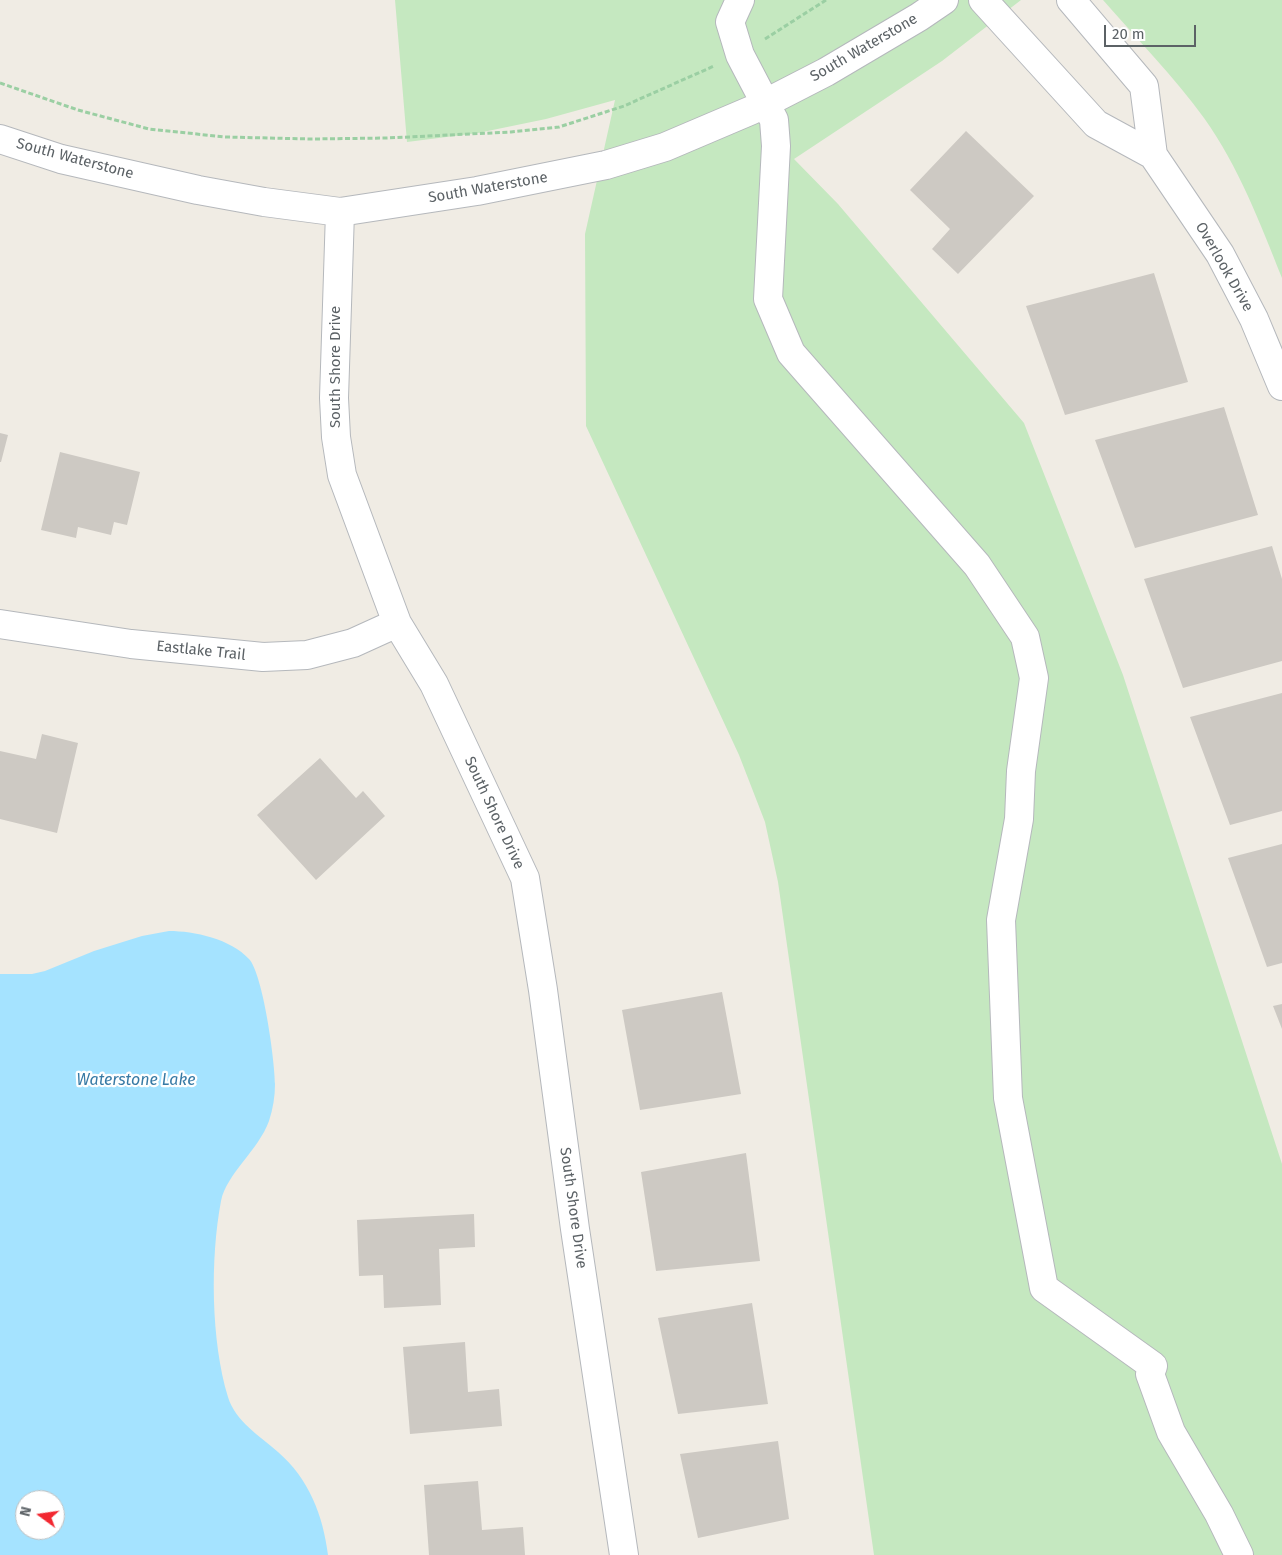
<!DOCTYPE html>
<style>
body{margin:0}
#map{position:relative;width:1282px;height:1555px;overflow:hidden;background:#f0ece4;font-family:"Fira Sans",sans-serif}
canvas{display:block}
.north{position:absolute;left:15px;top:1490px;width:50px;height:50px;box-sizing:border-box;background:#fff;border:1px solid #bec0c2;border-radius:50%;rotate:284deg;font-size:14px;font-weight:700;line-height:20px;text-align:center;color:#5c6266}
.north::after{content:'';display:block;margin:auto;width:18px;height:22px;background:#f22831;clip-path:polygon(50% 0,100% 100%,50% 72%,0 100%)}
.scale{position:absolute;left:1104px;top:25px;width:92px;height:22px;box-sizing:border-box;border:2px solid #5c6266;border-top:0;padding-left:6px;font-size:15px;line-height:18px;white-space:nowrap;color:#5c6266;-webkit-text-stroke:4px #fff;paint-order:stroke}
</style>
<div id="map">
<canvas width="1282" height="1555"></canvas>
<div class="north">N</div>
<div class="scale">20 m</div>
</div>
<script>
const context = document.querySelector('canvas').getContext('2d');
context.lineJoin = 'round';
function fillPath(path, color) { context.fillStyle = color; context.fill(path, 'evenodd'); }
function stroke(path, color, width, dash) { context.strokeStyle = color; context.lineWidth = width; context.lineCap = dash ? 'butt' : 'round'; context.setLineDash(dash || []); context.stroke(path); }
function label(font, color, halo, rows, align = 'center') {
  context.font = font + ' "Fira Sans",sans-serif'; context.lineWidth = 4.5; context.setLineDash([]); context.textBaseline = 'middle'; context.strokeStyle = halo; context.fillStyle = color; for (const [text, x, y, turn = 0] of rows) {
    context.save(); context.translate(x, y); context.rotate((+turn || 0) * Math.PI / 180); context.textAlign = isNaN(turn) ? turn : align; if (halo) context.strokeText(text, 0, 0); context.fillText(text, 0, 0); context.restore();
  }
}
fillPath(new Path2D(`
 M395,0h626l-79,61 -148,98 44,45 186,219 99,252 159,489v391h-408l-96,-673 -13,-60 -26,-67 -153,-329 -1,-192 30,-134 -69,19 -68,14 -71,9z
 M1103,0h179v278c-22,-55 -43,-111 -78,-160 -29,-40 -68,-80 -101,-118z`), '#c5e8c0');
fillPath(new Path2D(`
 M169,931c25,0 62,8 80,28 14,15 26,102 26,125 0,12 -2,25 -6,37 -11,30 -42,52 -48,80 -11,58 -10,140 7,196 7,24 32,39 50,55 31,27 45,63 50,103h-328v-581h32l13,-3 49,-20 48,-15zM25,1500h30v30h-30z`), '#a5e3ff');
fillPath(new Path2D(`
 M966,131l68,65 -76,78 -26,-25 18,-20 -40,-39z
 M1154,273l34,109 -123,33 -39,-109z
 M1224,407l34,108 -123,33 -40,-108z
 M0,433l8,2 -7,27h-1z
 M60,452l80,20 -13,53 -13,-3 -3,13 -33,-8 -2,11 -35,-8z
 M1272,546l10,33v82l-99,27 -39,-109z
 M1282,693v118l-52,14 -40,-108z
 M42,734l36,9 -21,90 -57,-14v-68l36,8z
 M320,758l36,40 7,-7 22,25 -69,64 -59,-65z
 M1282,844v119l-15,4 -39,-109z
 M722,992l19,102 -101,16 -18,-100z
 M1282,1004v25l-9,-23z
 M746,1153l14,108 -104,10 -15,-99z
 M474,1214l1,33 -36,2 2,56 -57,3 -1,-33 -24,1 -2,-56z
 M752,1303l16,101 -90,10 -20,-96z
 M465,1342l3,50 31,-3 3,37 -92,8 -7,-87z
 M778,1441l11,78 -91,19 -18,-84z
 M478,1481l4,49 41,-3 2,28h-96l-5,-70z`), '#cdc9c3');
const minor = new Path2D(`
 M740,0l-10,22 10,33 34,65 2,26 -8,153 23,54 186,212 48,72 9,41 -13,93 -2,48 -18,101 7,178 36,190 109,78 -3,8 21,58 48,82 20,41
 M983,0l113,124 57,31
 M1071,0l73,86 9,69 67,99 34,65 28,67
 M0,139l61,20 137,31 66,12 76,10 137,-21 129,-26 59,-18 87,-37 74,-38 93,-55 25,-17
 M340,212l-6,186 2,39 6,38 55,148 37,61 91,194 18,112 32,239 49,326
 M0,624l131,20 132,13 44,-2 46,-12 44,-20`);
stroke(minor, '#b5b8bc', 30);
stroke(new Path2D(`
 M765,39l61,-39
 M0,83l78,27 71,19 76,8 87,2 75,-1 124,-6 48,-5 65,-21 90,-40`), '#9bcfa3', 3, [5, 2.5]);
stroke(minor, '#fff', 28);
label('15px', '#5c6266', '#fff', [
 ["South Waterstone",864,48,-30],
 ["South Waterstone",75,159,15],
 ["South Waterstone",488,188,-10],
 ["Overlook Drive",1224,267,60],
 ["South Shore Drive",336,367,-90],
 ["Eastlake Trail",201,651,6],
 ["South Shore Drive",494,813,65],
 ["South Shore Drive",573,1208,82]
]);
label('italic 16px', '#377aa5', '#fff', [
 ["Waterstone Lake",136,1081]
]);
</script>
